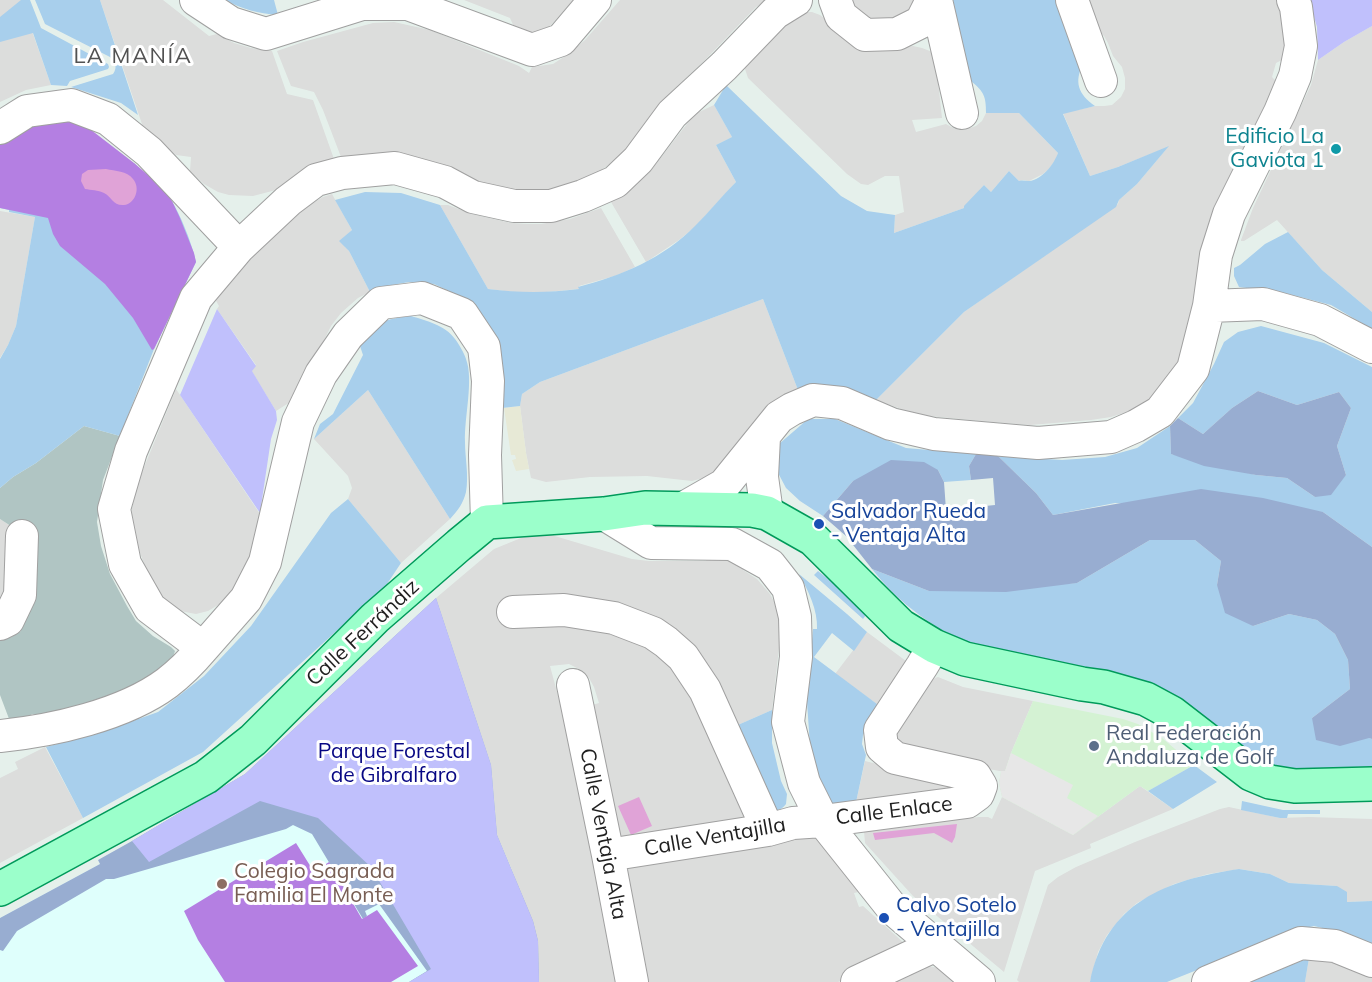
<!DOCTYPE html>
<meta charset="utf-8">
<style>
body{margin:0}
canvas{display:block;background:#e5f0eb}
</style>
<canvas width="1372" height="982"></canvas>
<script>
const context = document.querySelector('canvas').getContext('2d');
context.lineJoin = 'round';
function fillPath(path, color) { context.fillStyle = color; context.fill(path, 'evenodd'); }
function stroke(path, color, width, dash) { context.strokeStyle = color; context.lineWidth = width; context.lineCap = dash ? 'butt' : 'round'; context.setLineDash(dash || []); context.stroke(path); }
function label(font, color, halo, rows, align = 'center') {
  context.font = font + ' Mulish,sans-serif'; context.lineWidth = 6; context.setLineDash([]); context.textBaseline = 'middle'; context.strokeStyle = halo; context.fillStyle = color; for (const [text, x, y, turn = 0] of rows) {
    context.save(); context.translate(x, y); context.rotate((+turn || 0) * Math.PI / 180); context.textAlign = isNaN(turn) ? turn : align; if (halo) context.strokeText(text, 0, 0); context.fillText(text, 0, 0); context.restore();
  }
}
fillPath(new Path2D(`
 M0,0h21l30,85 -25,5 -26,12z
 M100,0h63l46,36 8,-2 17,9 17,5 21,3 15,43 26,6 21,59 -21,9 -37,22 -23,6 -24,-1 -11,-3 -14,-8 -14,-13 1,-14 -15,-2 -32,-25z
 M464,0h110l-27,29 -10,4 -14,-1 -8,-3 -5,-11z
 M620,0h148l-12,7 -51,53 -35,33 -13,14 -22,33 -20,20 -15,11 -19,10 -21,7 -27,4h-26l-127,-37 -39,2 -18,-47 -9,-18 -23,-6 -14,-35 26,-9 70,-19 21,-1 36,8 89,36 10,7 3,-6 21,-3 17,-11 15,-13z
 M851,0h65l-2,6 -11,11 -27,5 -11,-5 -9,-8z
 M1086,0h191l4,12 5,36 -2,11 -8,4 -4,14 5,5 -96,276 -11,20 -10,13 -15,12 -15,8 -19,6 -20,3 -61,5 -38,-3 -74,-7 -42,-15 88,-88 154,-108 1,-4 18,-16 31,-37 -50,20 -28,9 -27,-63 32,-7h9l8,-1 9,-8 4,-8v-11l-3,-11 -9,-11 -5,-13 -4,-7 -7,-7z
 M802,12h10l8,3 8,6 60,28 25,-3 9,2 13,5 7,65 -30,2 4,12 30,-8 9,5 9,1 12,-4 6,-5 4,-8h33l39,40 -3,8 -6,8 -6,5 -14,7 -6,-1 -4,1 -10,-10 -18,21 -7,-7 -20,23 -70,25 1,-18 9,-3 -5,-36h-14l-17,9 -7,-1 -14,-10 -99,-96 -3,-9 -1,-8 32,-29z
 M1372,26v286l-50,-42 -45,-50 -33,21h-3v-1l12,-32 58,-123 7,-25 26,-18z
 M714,105l18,32 -16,8 20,37 -41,45 -16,13 -33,22 -35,-60 17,-10 24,-23 38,-49 7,-7z
 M332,194l20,36 -12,11 9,10 21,41 -12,6 -17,15 -10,13 -36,73 -19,12 -25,-41 5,-5 -39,-56 2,-3 -4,-7 41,-46 36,-35 14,-11 17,-10z
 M440,205h8l24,9 39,9 16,1h14l29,-5 31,-11 34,59 -17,8 -39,11v3l-43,4 -23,-1 -25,-3z
 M0,211l35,6 -19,109 -8,19 -8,13z
 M763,299l35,91 -11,4 -15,10 -14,13 -41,54 -10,6 -15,4 -45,-5 -57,1 -44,5 -15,-4 -5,-25 -6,-47 2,-12 18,-12z
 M176,389l88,131 -13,36 -16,31 -12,15 -15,9 -12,3 -16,-3 -12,-7 -7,-9 -14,-24 -12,-31 -4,-26 5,-27z
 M368,390l82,129 -49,44 -53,-64 4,-11 -4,-12 -34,-37z
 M0,519l14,9 -3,60 -11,19z
 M548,534l84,25 17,2h57l2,-4 22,4 15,5 -2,4 14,9 13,15 10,19 2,9 -10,88 -41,18 -49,-59 68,145 -7,10 -123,19 -31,-137 10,-3 -5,-16 -5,-9 -6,-7 -14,-7 -19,2 21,78 52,238h-84l-1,-41 -26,-71 -15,-35 -6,-70 -55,-167 58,-49 27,-11z
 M867,632l43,32 -29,43 -46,-33z
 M938,677l25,10 70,14 -22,52 -6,19 -44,-8 -60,-16 -7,-8 6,-13 28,-43 7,-6z
 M45,747l38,71 -83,45v-85l18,-9 -3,-7z
 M865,761l93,23 3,5 -106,18z
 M1140,786l33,23 -83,35 1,4 -56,23 -31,101 -91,-76 -48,-53 -1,-12 115,-14h9l4,2 10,-22 71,38z
 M1229,807l51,11 29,-1 63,2v82l-26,1 -9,-16 -48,-3 -19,-9 -30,-5 -32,5 -34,10 -37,19 -13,11 -17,21 -9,17 -8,30h-71l-2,-2 31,-95 10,-8 18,-10 59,-25 85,-33z
 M817,834l42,58 -5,1 5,14 4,-1 41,37 -2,11 -64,28h-194l-23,-115z
 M1317,956l55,20v6h-67l4,-24z
 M919,964l19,4 18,14h-79z`), '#dcdddc');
fillPath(new Path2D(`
 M1033,701l90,18 15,5 24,14 32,27 -46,26 -8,-5 -67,49 -71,-38 -3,-14 2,-12h4l6,-18z`), '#d4f2d3');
fillPath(new Path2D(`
 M520,406l6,47 3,16 -13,2 -4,-11 4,-1 -1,-4h-4l-7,-47z`), '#e7e9d6');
fillPath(new Path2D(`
 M260,800l58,18 113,151 -22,13h-409v-64l100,-54 -2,-4z`), '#dffffc');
fillPath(new Path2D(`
 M84,426l36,10 -17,44 -6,42 4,24 9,28 17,32 9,15 17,15 18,11 4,4 -2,6 -10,11 -26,15 -24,12 -51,15 -23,5 -7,-1 -10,10h-11l-11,-29v-54l12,-4 9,-6 2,-12 -9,-91 -14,-9v-31l13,-11 23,-14z`), '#b0c5c3');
fillPath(new Path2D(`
 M21,0h9l11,28 67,36 1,3 -1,2 -38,12 -3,5 -16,-1 -18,-52 -33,9v-25z
 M35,0h65l38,115 -17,-12 -50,-16 42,-13c5,-7 2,-12 -3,-17l-65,-33z
 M225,0h49l4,15c-21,-2 -34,-5 -53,-15z
 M953,0h107l23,64c-9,18 -5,30 12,42l-32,8 27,62 28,-9 51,-21 -32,38 -18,16 -3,7 -152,105 -88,88 -20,-9 -14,-4 -44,3 -35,-91 -223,83 -18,12 -2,12 -18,2v-44l-10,-31 -21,-27 -22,-15 -15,-7 -25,-2 -23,4 -16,6 -21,-41 -10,-10 13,-11 -17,-30 30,-8 36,1 39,12 48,84c31,4 60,4 91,0l-1,-2c43,-11 86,-29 117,-61 14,-14 27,-30 41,-44l-20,-37 16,-8 -18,-32 12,-20 115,111 26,15 28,4 -1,18 70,-25v-2l20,-21 7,7 18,-21 10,10c4,-1 7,0 10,0 13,-1 25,-17 29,-28l-39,-40h-33c0,-17 -2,-21 -15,-32z
 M134,163c12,12 26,24 37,37 9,13 22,46 25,62l-42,87 -34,87 -36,-10 -48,37 -23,14 -13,11v-129l8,-14 8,-19 19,-109 -26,-5v-2l-9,-2v-23z
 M1288,232l34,38 50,42v17l-41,-24 -46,-12 -46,-6 -5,-11v-8l6,-3 25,-21z
 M411,316c16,5 34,9 44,23 4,5 9,14 11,20 8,21 -2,59 -1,83 0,16 4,33 1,50 -3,12 -8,18 -16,27l-82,-129 -54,49 6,-15 13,-10 30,-59 -3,-9c17,-26 22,-26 51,-30z
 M1261,326l63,17 48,24v180l-49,-35 -208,-9 -62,12 -17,-22 -38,-37 64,4 43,-3 32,-9 33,-22 1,28 85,21 31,3 28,19 31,-22 -9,-29 14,-38 -12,-16 -42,13 -39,-14 -26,17 -29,26 -25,-16 15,-15 21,-39 10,-22 14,-10z
 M808,419h27l71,29 70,6 -7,12 2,14 -27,2 -6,-12 -85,11 -30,35 -23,-15 -14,-13 -10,-19 3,-25z
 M348,499l53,64 -16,24 -182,165 -120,66 -37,-71 56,-15 56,-20 46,-36 47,-50 80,-113z
 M1150,540h45l26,21 -4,24 36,41 36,-12 28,6 18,14 13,26 2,29 -38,29 60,21v35l-99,-4 -327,-137c-31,-20 -51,-35 -74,-64l57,22 148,-8z
 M818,571l51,40 -6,8 -49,-44z
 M799,574l48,40 20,18 -13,19 -22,-18 -18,24 67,50 -18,28 -1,9 4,11 -11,52 -24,1 -15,-29 -6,-33 -3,-44 6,-73h4c1,-19 -9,-39 -18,-55z
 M772,710v33l9,38 6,13 -1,10c-4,5 -7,7 -14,6l-41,-82z
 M1194,765l23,17 -44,27 -25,-18z
 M1242,801l41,9h37v4h-32l-1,4h-7l-39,-8z
 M1239,869l31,5 19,9 48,3 10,6v10l25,-1v48l-41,-19 -17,-4 -17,4 -130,52h-77c16,-80 76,-102 149,-113z
 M1309,958l-4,24h-57z`), '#a8cfec');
fillPath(new Path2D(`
 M1258,391l39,14 42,-13 12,16 -14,38 9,29 -15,20 -16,2 -28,-19 -31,-3 -52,-9 -33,-12 -1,-28 8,-8 25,16 29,-26z
 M976,454l22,2 38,37 17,22 148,-26 62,9 60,14 49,35v192l-3,-1 -29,8 -24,-6 -4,-22 38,-29 -2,-29 -13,-26 -18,-14 -28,-6 -36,12 -28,-13 -8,-28 4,-24 -26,-21h-45l-73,43 -71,9 -77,-1 -57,-22 -26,-33 -23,-20 30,-35 38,-21 33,2 14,8 6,12 2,28 49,-5 -2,-27 -22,2 -2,-14z
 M436,598l55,167 6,70 36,86 5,20 1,41h-130l18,-11 -48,-67 -14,7 2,5 -4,3 -51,-85 -19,-9 -7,4 -172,50h-8l-89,52 -14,20 -3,-1v-32l100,-54 -2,-4 34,-19 113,-67z`), '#98add1');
fillPath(new Path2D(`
 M1309,0h63v26l-28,16 -26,18 -1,-33z
 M217,309l39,57 -4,5 24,40 1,9 -6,19 -11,74 -80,-118z
 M436,598l55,167 6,70 36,86 5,20 1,41h-130l22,-13 -60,-102 -53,-49 -58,-17 -111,61 -17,-21 113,-67z`), '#c0c0fc');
fillPath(new Path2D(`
 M62,120l24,6 48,37 29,25 9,13 8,17 14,35 2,9 -42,87 -2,1 -19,-32 -28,-34 -45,-38 -7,-12 -5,-16 -48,-10v-63l7,-7 30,-16z
 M296,843l18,29 15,-10 33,57 15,-9 41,56 -27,16h-166l-27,-42 -14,-29z`), '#b47fe2');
fillPath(new Path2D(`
 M1011,753l62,32 -6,13 31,18 -25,19 -71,-38 -3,-14 2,-12h4z`), '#e7e7e7');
fillPath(new Path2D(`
 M106,169c9,2 21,2 27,10 8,9 2,25 -9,26 -11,1 -12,-8 -20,-12 -6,-3 -13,-3 -19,-4l-4,-8 1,-7 6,-4z
 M639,797l13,29 -21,9 -13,-29z
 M957,824l-2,13 -3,6 -18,-10 -59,7 -2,-7z`), '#e0a3d7');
const minor = new Path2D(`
 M196,0l35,23 35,11 96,-30h46l124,46 29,-10 34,-40
 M835,0l6,16 24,19 32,-1 24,-12 11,-22
 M936,0l26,113
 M1072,0l29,81
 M0,128l27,-17 44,-6 37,14 41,33 90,95
 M1209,306l54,-2 57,16 52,27
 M764,437l-2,40 5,36
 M682,509l42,-24 55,-68 13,-8 21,-9 29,3 49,21 43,10 104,9 73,-6 25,-11 24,-14 33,-43 16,-63 7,-51 13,-41 51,-102 15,-36 6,-30 -5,-39 -3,-7
 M604,514l47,29 81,1 38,21 18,23 7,29 1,40 -8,65 16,61 19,38 70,88 86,73
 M487,522l-2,-67 3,-74 -4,-34 -22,-33 -40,-16 -41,5 -33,32 -27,39 -23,48 -33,140 -19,37 -43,49 -53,-40 -25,-44 -11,-55 17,-58 65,-153 43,-51 49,-46 28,-21 26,-7 53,-5 50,14 28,15 41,9h37l32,-10 32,-14 23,-22 34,-46 52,-48 51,-53 21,-13
 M513,612l51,-2 50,8 39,15 13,9 17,15 22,33 63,140
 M0,624l8,-4 12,-25 2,-59
 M573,685l35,170 24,127
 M0,736c52,-5 124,-21 167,-53 13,-10 25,-22 36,-35
 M608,855l160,-25 25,-7 30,-2 144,-19 11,-8 3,-8 -6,-10 -80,-18 -13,-11 -2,-17 42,-64 12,-20
 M857,982l79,-37
 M1208,982l93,-39 34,3 37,15`);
const major = new Path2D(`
 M0,889l206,-112 47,-37 122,-122 84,-73 28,-23 117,-8 41,-6 107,2 15,3 46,26 88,87 33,20 31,13 117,25 22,3 42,12 26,14 79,61 19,8 25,4 77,-2`);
stroke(minor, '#a0a0a0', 34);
stroke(major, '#009a5a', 36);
stroke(minor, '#fff', 32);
stroke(major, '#9bffcb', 33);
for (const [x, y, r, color] of [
 [1336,149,6,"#0f9aa8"],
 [819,524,6,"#1a4fb4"],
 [1094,746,6,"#5c6f8a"],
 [222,884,6,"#8d6e63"],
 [884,918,6,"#1a4fb4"]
]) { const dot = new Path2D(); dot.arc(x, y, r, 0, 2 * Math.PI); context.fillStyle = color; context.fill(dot); stroke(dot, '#fff', 2); }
label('21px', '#0d838f', '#fff', [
 ["Edificio La",1324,137],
 ["Gaviota 1",1324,161]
], 'right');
label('21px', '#164399', '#fff', [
 ["Salvador Rueda",831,512],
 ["- Ventaja Alta",831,536],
 ["Calvo Sotelo",896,906],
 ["- Ventajilla",896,930]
], 'left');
label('21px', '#1f1f1f', '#fff', [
 ["Calle Ferrándiz",363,633,-43],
 ["Calle Enlace",894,811,-7],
 ["Calle Ventaja Alta",603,834,79],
 ["Calle Ventajilla",715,837,-10]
]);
label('21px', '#4e5e75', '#fff', [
 ["Real Federación",1106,734],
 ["Andaluza de Golf",1106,758]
], 'left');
label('21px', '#070783', '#fff', [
 ["Parque Forestal",394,752],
 ["de Gibralfaro",394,776]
]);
label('21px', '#785e54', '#fff', [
 ["Colegio Sagrada",234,872],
 ["Familia El Monte",234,896]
], 'left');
context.letterSpacing = '1.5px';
label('22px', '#525252', '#fff', [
 ["LA MANÍA",133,56]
]);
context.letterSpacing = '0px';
</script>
